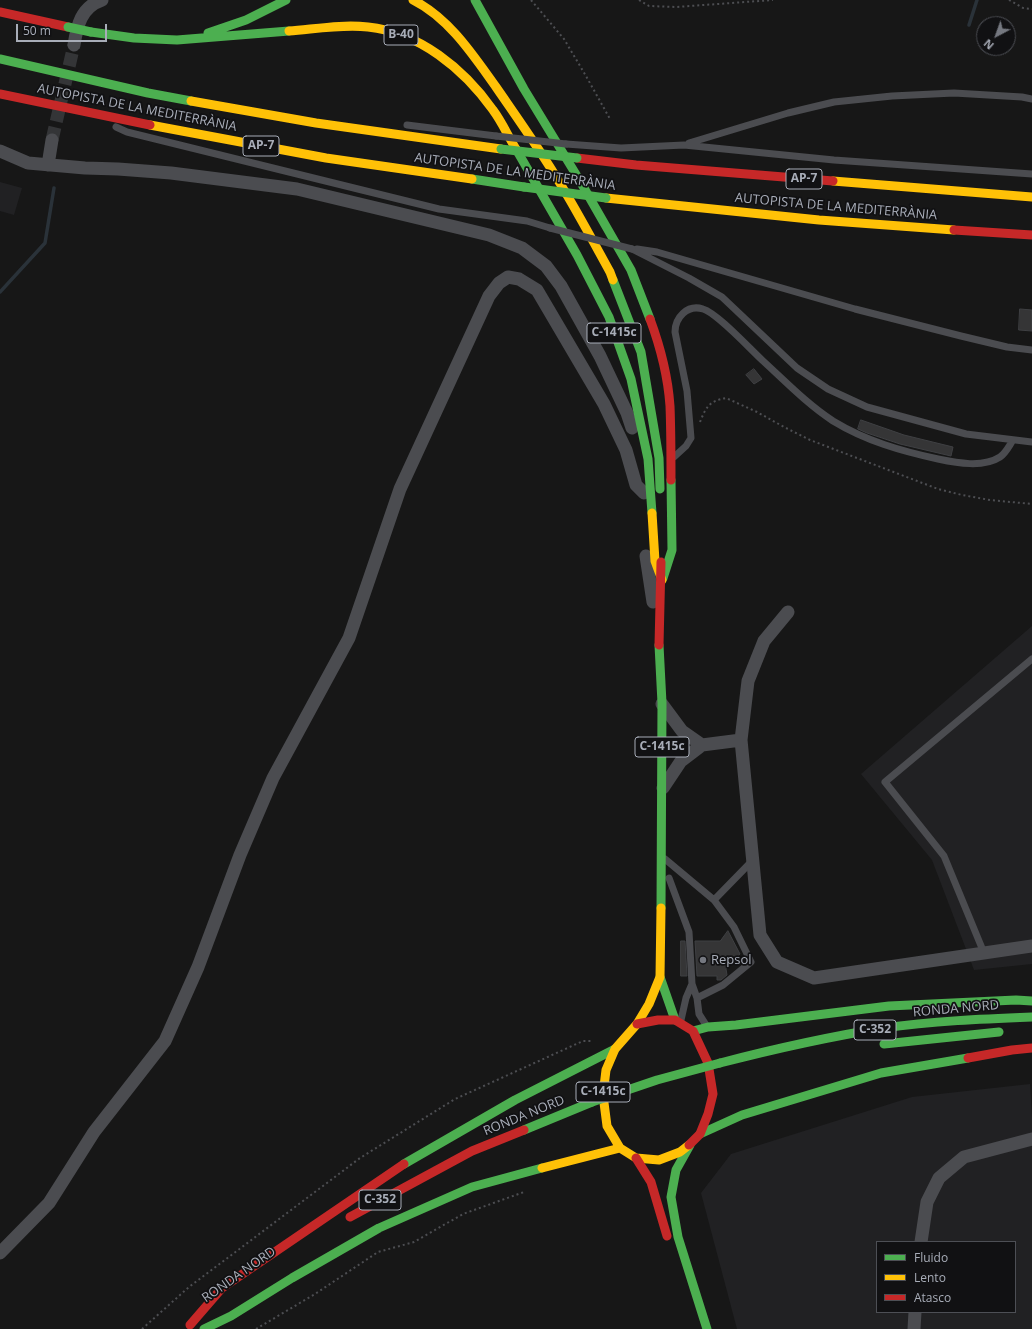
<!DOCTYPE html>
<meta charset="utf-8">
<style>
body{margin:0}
#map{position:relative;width:1032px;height:1329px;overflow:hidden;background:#171717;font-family:"Open Sans",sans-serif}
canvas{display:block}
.legend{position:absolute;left:876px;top:1241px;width:140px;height:72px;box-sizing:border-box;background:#111113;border:1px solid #4d4f55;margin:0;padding:5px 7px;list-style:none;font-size:12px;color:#a8adb8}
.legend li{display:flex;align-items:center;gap:8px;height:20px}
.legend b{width:20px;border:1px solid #4d4f55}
.north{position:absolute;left:976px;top:16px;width:40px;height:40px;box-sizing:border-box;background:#111113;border:1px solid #4d4f55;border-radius:50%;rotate:221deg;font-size:11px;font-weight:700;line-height:16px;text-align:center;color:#a8adb8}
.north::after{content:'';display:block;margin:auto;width:14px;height:18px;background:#757880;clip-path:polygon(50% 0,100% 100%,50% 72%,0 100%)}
.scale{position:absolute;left:16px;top:24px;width:91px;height:18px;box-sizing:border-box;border:2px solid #a8adb8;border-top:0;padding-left:5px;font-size:12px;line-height:14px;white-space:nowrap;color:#a8adb8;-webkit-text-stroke:3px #111113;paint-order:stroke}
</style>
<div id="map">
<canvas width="1032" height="1329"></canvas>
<ul class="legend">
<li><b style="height:5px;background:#4caf50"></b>Fluido</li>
<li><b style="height:5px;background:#ffc107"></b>Lento</li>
<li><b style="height:5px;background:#c62828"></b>Atasco</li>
</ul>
<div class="north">N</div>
<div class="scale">50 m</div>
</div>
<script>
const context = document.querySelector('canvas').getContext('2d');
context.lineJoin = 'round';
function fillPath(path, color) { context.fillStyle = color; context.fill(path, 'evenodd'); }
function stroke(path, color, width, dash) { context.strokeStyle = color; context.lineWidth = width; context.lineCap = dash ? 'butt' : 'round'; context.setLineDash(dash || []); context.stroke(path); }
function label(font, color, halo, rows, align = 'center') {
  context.font = font + ' "Open Sans",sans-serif'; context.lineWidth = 3.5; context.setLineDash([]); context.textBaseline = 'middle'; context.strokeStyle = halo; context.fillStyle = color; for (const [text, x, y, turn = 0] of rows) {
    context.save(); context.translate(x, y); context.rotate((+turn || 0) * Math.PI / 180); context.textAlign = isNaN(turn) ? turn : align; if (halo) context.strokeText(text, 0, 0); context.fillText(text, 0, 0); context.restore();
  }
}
fillPath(new Path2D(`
 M0,182l22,6 -8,27 -14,-4z
 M1032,626v338l-58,6 -42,-110 -71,-86z
 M1030,1084l2,33v212h-295l-36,-136 30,-39 181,-57zM877,1242h138v70h-138z`), '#212123');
stroke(new Path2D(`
 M969,25l8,-25
 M0,292l45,-49 9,-55`), '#2a3239', 3.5);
const building = new Path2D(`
 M1020,309l12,1v21l-13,-1z
 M754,369l8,10 -8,5 -8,-9z
 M861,420l43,15 49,12 -2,9 -51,-12 -33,-11 -9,-4z
 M728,931l12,23 -14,15 1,6 -6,5h-4v-4h-20l-2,-35h25z
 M681,941h4l2,35h-6z`);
fillPath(building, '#353536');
stroke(building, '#3f4043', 1);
stroke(new Path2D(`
 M52,140l22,-95`), '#343537', 13, [13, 6]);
stroke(new Path2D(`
 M531,0l33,39 22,37 24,43
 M639,0l10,6 27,1 97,-7
 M1009,0l14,8 9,1
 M700,422c6,-15 9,-21 26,-24l31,14 27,15 26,13 128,49 24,6 28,5 42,4
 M142,1329l47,-42 171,-129 95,-59 128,-58h8
 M256,1329l59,-35 63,-42 36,-10 49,-28 61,-22`), '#4d4e52', 2, [2, 3]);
stroke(new Path2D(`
 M407,125l89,11
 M116,127l11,5 312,77 88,12 23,7
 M689,143l99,-30 46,-11 58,-6 62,-3 68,4 10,2
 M566,144l55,4 63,-3 150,15 198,14
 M632,249l57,29 33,19 75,71 31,21 39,18 99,27 66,8
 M637,249l20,3 198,57 106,27 46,11 25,3
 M674,457l12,-11 5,-8 -4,-47 -12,-59c0,-14 12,-28 28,-23 14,4 46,39 59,51 23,21 45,44 71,61 33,20 68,30 105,38 19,4 45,9 62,-2 6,-4 9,-11 13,-17
 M665,859l49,41 20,27 17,35 -28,23 -26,13
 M669,878l20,54 3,52 5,14 2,16 7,11
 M714,900l39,-40
 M984,953l-40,-97 -59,-74 147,-123
 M681,1020l5,-22 6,-14`), '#4b4c50', 7);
stroke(new Path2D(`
 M74,45c3,-19 7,-38 28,-45
 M0,151l28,12 57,5 33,1 53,4 126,16 192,46 33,13 24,18 15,20 39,70 27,57 5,15
 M48,165l4,-25
 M646,556l7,46
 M788,612l-24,29 -16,40 -7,59 19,195 17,27 37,16 218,-32
 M662,704l20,27 20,14
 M663,788l18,-27 21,-16 39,-5
 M921,1242l6,-40 12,-24 25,-21 68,-18
 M0,1253l49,-50 45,-71 71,-91 33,-74 42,-112 33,-77 76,-140 51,-149 89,-193 10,-13 9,-6 11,2 18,11 67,114 22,46 10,35 8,8
 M914,1329l1,-17`), '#4b4c50', 13);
stroke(new Path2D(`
 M475,0l49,89 56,92 51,89 19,49
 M91,32l43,6 43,2 112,-9
 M208,33l38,-13 40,-20
 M0,59l148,34 43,8
 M516,149l61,106 32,62 22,62 17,80 4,54
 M472,179l52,8
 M613,280l28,72 18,106 1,31
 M663,578l9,-28 -1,-70
 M659,645l3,58 -1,205
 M660,977l15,43
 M693,1031l15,-4 28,-2 153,-19 127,-6 16,1
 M884,1044l115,-12
 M720,1063c54,-14 108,-26 163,-35 50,-7 99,-9 149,-11
 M524,1130l68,-28
 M700,1134l42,-19 139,-42 87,-15
 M690,1145l-14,25 -5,27 7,40 29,92
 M404,1164l111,-64 100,-51
 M204,1329l27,-13 61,-38 87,-50 93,-41 70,-19`), '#4caf50', 9);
stroke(new Path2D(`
 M413,0c36,18 60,55 83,87 22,32 45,64 65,98 17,28 33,58 49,87l3,8
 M289,31c26,-2 53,-7 79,-4 51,5 96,42 125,83 9,12 15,26 23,39
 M191,101l125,22 185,26
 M150,125l176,33 146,21
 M833,181l199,16
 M606,198l213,22 135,10
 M652,513l3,48 7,19
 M661,908l-1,69 -11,27 -12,20 -22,25 -9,21 -3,25 4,31 13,22 16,10 23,2 21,-8 9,-7
 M542,1168l78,-20`), '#ffc107', 9);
stroke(new Path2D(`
 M0,12l68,15
 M0,94l150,31
 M577,158l59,7 197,16
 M954,230l78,5
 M650,319c10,27 18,58 20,87 1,25 1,50 1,74
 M659,645l2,-83
 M637,1024l21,-4h17l18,11 15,32 5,31 -5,20 -8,20 -11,11
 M968,1058l44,-8 20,-2
 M636,1158l15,24 16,54
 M350,1217l122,-66 52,-21
 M190,1325l32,-37 182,-124`), '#c62828', 9);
stroke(new Path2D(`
 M496,136l70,8
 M550,228l82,21`), '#4b4c50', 7);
stroke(new Path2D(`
 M68,27l23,5
 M501,149l76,9
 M524,187l82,11
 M592,1102l65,-22 63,-17`), '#4caf50', 9);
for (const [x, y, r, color] of [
 [703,960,4,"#757880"]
]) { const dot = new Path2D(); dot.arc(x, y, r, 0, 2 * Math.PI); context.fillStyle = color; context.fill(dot); stroke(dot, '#111113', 1.5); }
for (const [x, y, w] of [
 [401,35,34],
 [261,146,36],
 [804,179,36],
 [614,333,54],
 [662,747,54],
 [875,1030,42],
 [603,1092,54],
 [380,1200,42]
]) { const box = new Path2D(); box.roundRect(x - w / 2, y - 10, w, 20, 3); context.fillStyle = '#111113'; context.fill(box); stroke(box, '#a8adb8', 1); }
label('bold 12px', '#a8adb8', null, [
 ["B-40",401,35],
 ["AP-7",261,146],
 ["AP-7",804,179],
 ["C-1415c",614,333],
 ["C-1415c",662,747],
 ["C-352",875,1030],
 ["C-1415c",603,1092],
 ["C-352",380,1200]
]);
label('13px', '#a8adb8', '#111113', [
 ["AUTOPISTA DE LA MEDITERRÀNIA",137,108,11],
 ["AUTOPISTA DE LA MEDITERRÀNIA",515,172,8],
 ["AUTOPISTA DE LA MEDITERRÀNIA",836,207,5],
 ["RONDA NORD",956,1009,-5],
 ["RONDA NORD",524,1116,-22],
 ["RONDA NORD",239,1275,-35]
]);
label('13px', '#a8adb8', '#111113', [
 ["Repsol",711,960]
], 'left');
</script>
